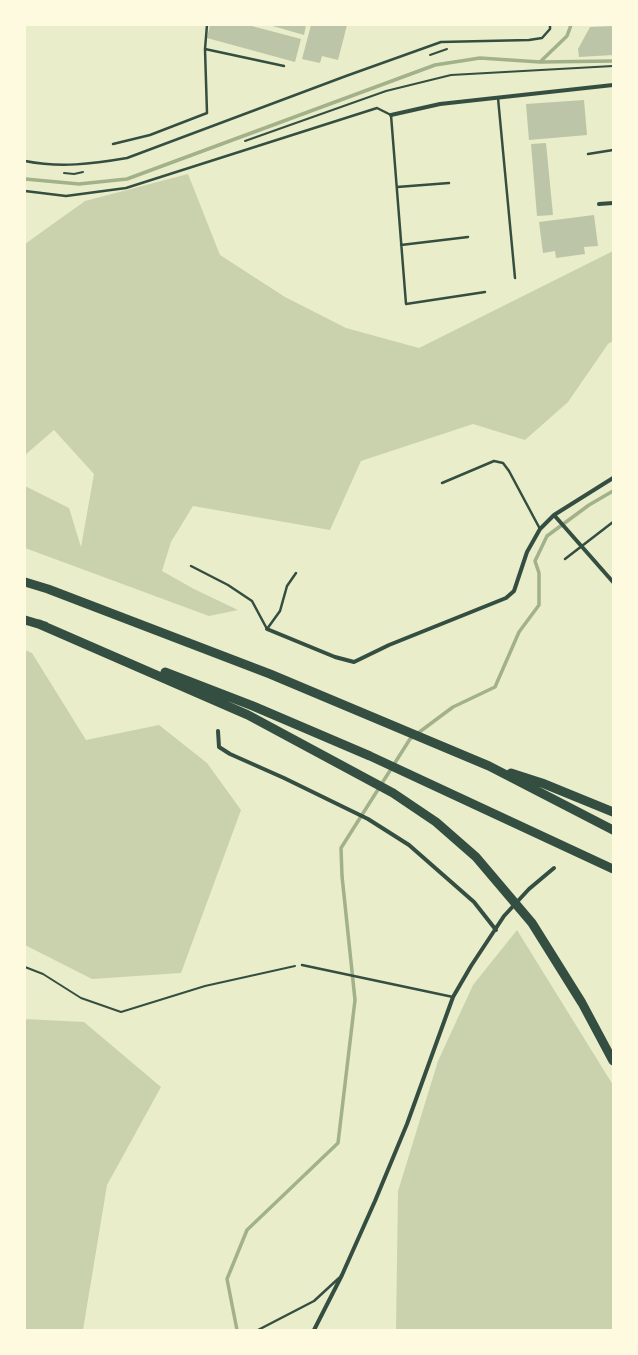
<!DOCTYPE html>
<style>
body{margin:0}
#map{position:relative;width:638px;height:1355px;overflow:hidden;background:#e9edc9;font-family:Poppins,sans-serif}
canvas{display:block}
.frame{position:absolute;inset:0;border:26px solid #fefae0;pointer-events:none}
</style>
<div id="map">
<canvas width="638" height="1355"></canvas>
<div class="frame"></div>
</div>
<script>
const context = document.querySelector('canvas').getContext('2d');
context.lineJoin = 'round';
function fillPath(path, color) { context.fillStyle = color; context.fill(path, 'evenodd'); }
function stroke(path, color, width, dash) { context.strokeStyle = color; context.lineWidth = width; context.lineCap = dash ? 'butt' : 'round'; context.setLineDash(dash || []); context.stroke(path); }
fillPath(new Path2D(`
 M188,174l32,81 65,42 61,31 73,20 194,-97v90l-5,3 -40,58 -43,38 -52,-16 -112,37 -31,69 -137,-24 -22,36 -9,29 32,18 44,21 -29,6 -184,-68v-62l44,22 12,39 13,-73 -40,-44 -29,25v-211l60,-43z
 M25,650l7,3 54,87 73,-15 48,38 34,47 -60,163 -89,6 -67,-34z
 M517,930l96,155v245h-217l2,-139 40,-130 35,-76z
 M25,1019l59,3 77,65 -54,98 -24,145h-58z`), '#cad2ad');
stroke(new Path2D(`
 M540,62l73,-1
 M25,179l54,5 48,-5 308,-114 45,-7 60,4 27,-26 4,-11
 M237,1330l-10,-51 20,-49 91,-87 17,-143 -13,-124 -1,-28 69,-109 43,-32 42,-20 24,-55 20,-27v-32l-4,-12 12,-25 42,-31 24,-14`), '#a3b18a', 3.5);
fillPath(new Path2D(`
 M210,25h38l53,14 -6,23 -88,-24z
 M269,25h37l-2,10z
 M311,25h36l-9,35 -16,-4 -2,7 -18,-4z
 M613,26v29l-34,2 -1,-8 12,-22z
 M584,100l3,35 -58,5 -3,-36z
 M546,143l7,72 -16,1 -6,-72z
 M594,215l4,31 -14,1 1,7 -29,4 -1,-7 -12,2 -4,-31z`), '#bcc5a7');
stroke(new Path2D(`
 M430,55l17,-6
 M245,141l141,-50 65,-16 162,-9
 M64,173l10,1 9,-2
 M25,967l18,7 38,24 40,14 84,-26 90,-20`), '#344e41', 2);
stroke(new Path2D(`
 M205,49l79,17
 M498,98l17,180
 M113,144l37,-9 57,-22 -2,-64 2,-24
 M588,154l25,-4
 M25,161c35,7 67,3 102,-3l219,-82 95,-34 88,-2 13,-2 8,-9v-4
 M397,187l52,-4
 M25,191l41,5 60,-8 251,-80 14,7 15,189 79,-12
 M401,245l67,-8
 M442,483l52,-22 9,2 6,8 31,58
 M565,559l48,-37
 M191,566l37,19 24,16 15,28 13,-18 7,-25 9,-13
 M302,965l151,32
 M258,1330l56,-29 25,-23`), '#344e41', 2.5);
stroke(new Path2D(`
 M391,115l49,-11 173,-19
 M599,204l14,-1
 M554,515l59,67
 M267,629l68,28 19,5 35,-17 117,-47 8,-7 13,-39 13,-23 14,-14 59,-37
 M218,731l1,16 11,7 54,24 84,41 41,26 65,57 22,28
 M314,1330l28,-55 33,-74 32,-77 46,-127 18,-31 33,-50 25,-27 25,-21`), '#344e41', 4);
stroke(new Path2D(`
 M25,582l23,7 222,85 219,92 124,64
 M25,620l20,6
 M39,624l209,91 145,78 43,29 40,35 56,66 50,80 31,58
 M165,672l88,34 117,50 243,113
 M511,773l31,10 71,29`), '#344e41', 9);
</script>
